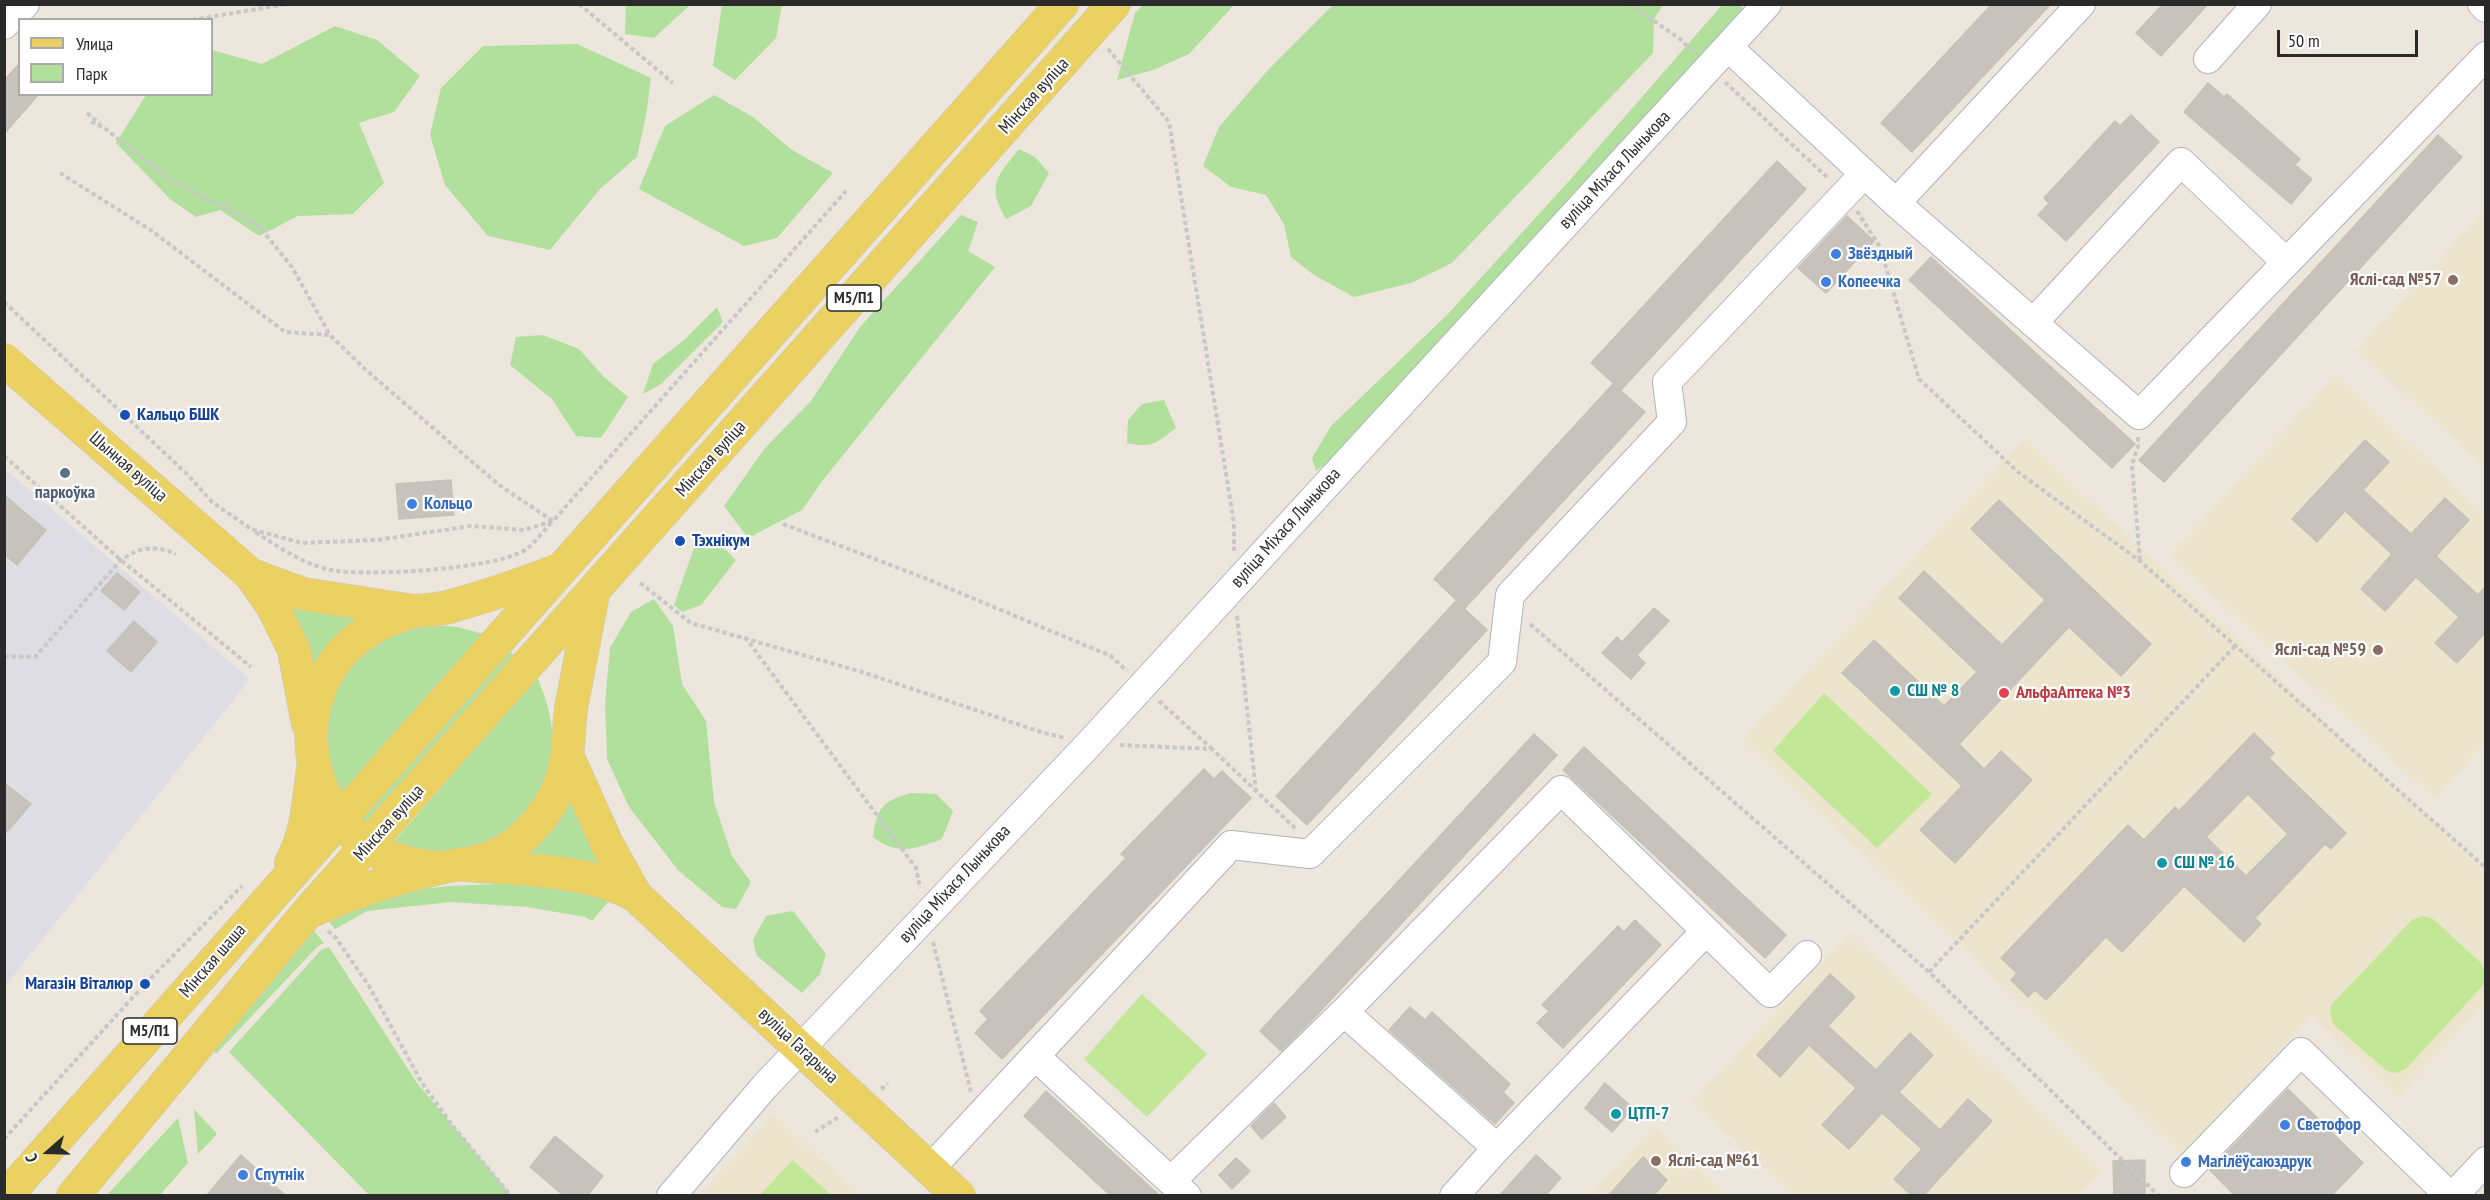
<!DOCTYPE html>
<meta charset="utf-8">
<style>
body{margin:0}
#map{position:relative;width:2490px;height:1200px;overflow:hidden;background:#ece6dd;font-family:"PT Sans Narrow",sans-serif}
canvas{display:block}
.frame{position:absolute;inset:0;border:6px solid #2a2a2a;pointer-events:none}
.legend{position:absolute;left:18px;top:18px;width:195px;height:78px;box-sizing:border-box;background:#fff;border:2px solid #aaa;margin:0;padding:8px 10px;list-style:none;font-size:18px;color:#2a2a2a}
.legend li{display:flex;align-items:center;gap:12px;height:30px}
.legend b{width:30px;border:2px solid #aaa}
.north{position:absolute;left:18px;top:1122px;width:60px;height:60px;-webkit-text-stroke:4px #fff;paint-order:stroke;rotate:250deg;font-size:16px;font-weight:700;line-height:24px;text-align:center;color:#2a2a2a}
.north::after{content:'';display:block;margin:auto;width:21px;height:27px;background:#2a2a2a;clip-path:polygon(50% 0,100% 100%,50% 72%,0 100%)}
.scale{position:absolute;left:2277px;top:30px;width:141px;height:27px;box-sizing:border-box;border:3px solid #2a2a2a;border-top:0;padding-left:8px;font-size:18px;line-height:21px;white-space:nowrap;color:#2a2a2a;-webkit-text-stroke:4px #fff;paint-order:stroke}
</style>
<div id="map">
<canvas width="2490" height="1200"></canvas>
<div class="frame"></div>
<ul class="legend">
<li><b style="height:8px;background:#ebd162"></b>Улица</li>
<li><b style="height:16px;background:#b0e09b"></b>Парк</li>
</ul>
<div class="north">С</div>
<div class="scale">50 m</div>
</div>
<script>
const context = document.querySelector('canvas').getContext('2d');
context.lineJoin = 'round';
function fillPath(path, color) { context.fillStyle = color; context.fill(path, 'evenodd'); }
function stroke(path, color, width, dash) { context.strokeStyle = color; context.lineWidth = width; context.lineCap = dash ? 'butt' : 'round'; context.setLineDash(dash || []); context.stroke(path); }
function label(font, color, halo, rows, align = 'center') {
  context.font = font + ' "PT Sans Narrow",sans-serif'; context.lineWidth = 4.5; context.setLineDash([]); context.textBaseline = 'middle'; context.strokeStyle = halo; context.fillStyle = color; for (const [text, x, y, turn = 0] of rows) {
    context.save(); context.translate(x, y); context.rotate((+turn || 0) * Math.PI / 180); context.textAlign = isNaN(turn) ? turn : align; if (halo) context.strokeText(text, 0, 0); context.fillText(text, 0, 0); context.restore();
  }
}
fillPath(new Path2D(`
 M5,469l245,210 -245,307z`), '#dfdde4');
fillPath(new Path2D(`
 M2485,209v258l-129,-116z
 M2335,374l150,141v228l-50,56 -266,-243z
 M2025,439l460,433v131l-87,94 -86,-81 -130,138 -440,-414z
 M1850,933l253,237 -24,25h-286l-101,-93z
 M773,1114l88,81 -162,1z
 M1654,1127l73,68 -137,1z`), '#ede4cd');
fillPath(new Path2D(`
 M626,5v-1l64,1 -36,33 -29,-4z
 M722,5h60l-6,33 -41,42 -22,-14z
 M1143,5v-1l91,1 -45,49 -36,16 -36,10 18,-67z
 M1333,5v-1l330,1 -9,14 -1,34 -201,210 -41,20 -57,14 -40,-22 -23,-18 -7,-33 -18,-29 -35,-8 -28,-21 16,-39 49,-57z
 M1722,5h18l4,5 -412,450 -16,11 -4,-13 19,-32 117,-112 121,-133z
 M335,26l42,14 43,36 -26,36 -35,11 25,60 -31,31 -55,2 -39,20 -39,-26 -24,7 -26,-18 -54,-56 30,-48 66,-1v-44l50,14z
 M577,44l74,34 -5,38 -9,41 -37,32 -50,61 -62,-14 -43,-51 -15,-50 11,-47 42,-42z
 M714,95l39,22 39,33 41,23 -56,65 -33,8 -105,-57 26,-63z
 M1019,149l16,8 14,16 -18,33 -25,13c-20,-34 -9,-42 13,-70z
 M961,215l17,7 -10,29 27,16 -172,213 -21,30 -54,28 -24,-32 41,-58 46,-47 49,-74z
 M717,307l6,15 -62,62 -18,10 10,-30 31,-24z
 M543,335l36,14 25,28 24,20 -27,41 -25,-2 -24,-37 -42,-34 6,-28z
 M1164,400l12,28c-21,16 -23,20 -49,15l1,-23 14,-16z
 M694,548h30l12,12 -35,45 -19,7 -8,-7z
 M276,591l102,27 -68,71z
 M654,599l19,27 9,58 24,37 8,81 18,54 19,26 -15,27 -14,-2 -44,-37 -49,-63 -22,-48 -2,-57 5,-54 21,-36z
 M433,625l25,2 28,8 -145,166c-5,-15 -13,-33 -16,-48 -1,-9 2,-20 3,-28 7,-59 48,-91 105,-100z
 M502,645l18,15 -150,171 -17,-16z
 M537,677c21,48 24,92 -10,135 -5,7 -14,13 -21,18 -16,12 -38,23 -59,24 -15,1 -40,-7 -55,-10z
 M911,793l25,1 17,17 -11,28c-27,10 -45,17 -69,-2 4,-30 10,-36 38,-44z
 M568,797l50,80 -105,-17z
 M546,882l68,13 -22,26 -7,-4 -58,-10 -76,-5 -84,9 -32,18 -7,-9 69,-28 52,-6z
 M793,911l33,43 -6,20 -18,19 -45,-37 -4,-16 13,-24z
 M312,928l12,15 -7,4 -101,107 -5,-9z
 M329,947l88,136 94,112h-142l-140,-143 92,-102z
 M194,1109l23,25 -19,20z
 M178,1118l10,45 -28,32h-53z`), '#b0e09b');
fillPath(new Path2D(`
 M1824,693l108,101 -55,54 -104,-97z
 M2422,916l10,2 50,46 3,8v11l-79,86 -10,4 -9,-2 -53,-46 -4,-10 1,-10 81,-85z
 M1142,994l65,60 -60,63 -63,-58z
 M793,1160l38,35h-71z`), '#c2e797');
const building = new Path2D(`
 M1992,4h59l-139,148 -31,-29z
 M2163,4h45l-47,52 -25,-23z
 M20,63v31h19l-35,40v-54z
 M2208,83l16,14 3,-3 73,65 -5,6 17,14 -21,25 -107,-92z
 M2131,115l28,27 -93,99 -28,-26 11,-12 -5,-5 71,-77 5,5z
 M2438,135l24,22 -298,325 -25,-22z
 M1777,161l29,28 -185,201 -30,-27z
 M1847,216l27,25 -48,52 -28,-25z
 M1931,257l204,187 -23,24 -203,-188z
 M1613,384l32,28 -180,196 -31,-29z
 M2365,440l24,22 -26,28 48,44 34,-36 24,22 -33,36 42,39 8,-9v46l-29,31 -22,-20 24,-26 -43,-40 -31,34 -24,-22 31,-35 -47,-43 -28,31 -25,-23z
 M451,480l3,35 -55,4 -3,-35z
 M4,495l42,35 -29,35 -13,-11z
 M1999,500l152,144 -30,32 -52,-49 -110,117 25,25 17,-18 31,29 -77,83 -35,-33 42,-44 -120,-113 32,-33 70,66 33,-34 -78,-74 25,-27 78,74 43,-45 -74,-71z
 M117,573l23,19 -16,18 -23,-19z
 M1456,601l31,29 -180,195 -31,-29z
 M1654,608l15,13 -32,34 8,8 -14,16 -29,-26 15,-16 5,5z
 M134,621l23,21 -26,30 -24,-21z
 M2254,733l20,20 -5,5 77,75 -15,16 -6,-5 -70,74 6,6 -17,18 -60,-56 -62,66 -16,-15 -60,63 -11,-10 -7,7 -17,-17 6,-7 -16,-15 127,-133 16,15 31,-33 4,4zM2248,794l40,40 -42,42 -40,-39z
 M1534,734l23,21 -242,262 -34,34 -21,-20z
 M1584,747l202,188 -21,23 -202,-188z
 M1204,769l10,10 8,-8 29,27 -249,261 -27,-26 13,-14 -8,-8 146,-153 -5,-4z
 M4,783l27,21 -27,31z
 M1635,920l26,25 -98,103 -26,-25 12,-12 -7,-6 76,-79 6,6z
 M1830,974l25,23 -27,29 48,44 34,-37 23,22 -34,37 41,38 28,-31 24,22 -69,75h-11l-18,-17 28,-30 -40,-36 -33,36 -27,-24 34,-37 -47,-43 -29,32 -23,-22z
 M1410,1007l15,13 7,-8 78,72 -7,8 11,11 -19,21 -106,-94z
 M1605,1083l28,25 -21,24 -27,-24z
 M2288,1089l75,74 -32,33h-96l-25,-26z
 M1046,1091l114,105h-49l-87,-80z
 M1274,1103l12,14 -24,22 -11,-13z
 M555,1136l48,40 -16,20h-23l-34,-29z
 M241,1155l45,41h-80z
 M1536,1155l25,23 -16,18h-46z
 M1643,1157l24,23 -14,16h-45z
 M1236,1158l14,13 -18,18 -13,-14z
 M2145,1160v36h-31l-1,-35z`);
fillPath(building, '#c7c3bc');
stroke(building, '#c7c2b6', 1.5);
const minor = new Path2D(`
 M2482,4l4,4
 M4,25l21,-21
 M1728,47l168,156 185,-199
 M2208,59l49,-55
 M1896,203l243,212 347,-359
 M2033,323l148,-161 104,99
 M1344,1012l217,-222 209,203 37,-38
 M1035,1056l152,140
 M1497,1148l209,-217
 M930,1169l301,-324 79,9 192,-192 8,-67 162,-173 -5,-40 197,-208
 M2184,1173l117,-121 149,144
 M1171,1181l173,-169 153,136 -43,48
 M671,1196l94,-110 324,-342 678,-740
 M2453,1196l33,-35`);
const major = new Path2D(`
 M4,360l247,215 22,32 21,43 14,74
 M251,575l52,19 110,17
 M567,755l40,89 29,52
 M291,863c16,-29 18,-62 22,-95
 M467,865c51,4 125,5 169,31l323,300
 M441,868c-26,-2 -51,-7 -73,-22 -71,-49 -78,-160 -6,-211 16,-11 35,-20 54,-24 11,-1 21,-1 32,-4 37,-10 72,-22 108,-36
 M314,910c39,-18 83,-32 125,-42 18,-4 36,-4 53,-11 40,-18 70,-59 75,-102 2,-16 2,-30 4,-46 7,-38 15,-77 22,-116
 M6,1196c351,-399 702,-797 1056,-1192
 M73,1196l234,-283 807,-909`);
stroke(minor, '#b0b2bd', 30);
stroke(major, '#c8c8c8', 34);
stroke(new Path2D(`
 M579,4l94,79
 M1629,4l51,35 13,13
 M192,20l95,-16
 M1108,49l61,73 65,401v28
 M1725,82l104,97
 M87,113l13,11
 M91,122l12,5 66,52 89,46 34,42 38,68 36,35 133,115 54,36c-8,8 -16,19 -25,27 -26,21 -155,28 -190,23 -32,-4 -57,-23 -83,-39
 M60,173l92,58 133,101 44,3
 M1857,211l23,36 39,132 99,93 122,89 346,307
 M4,302l184,173 24,27 39,27 51,14 75,-3 94,-14 53,4 29,-9 293,-330
 M2138,437v9l-6,19 8,95
 M4,456l117,104 130,107
 M783,524l139,53 189,79 16,15
 M640,583l51,40 171,49 179,60 24,6
 M1237,616l19,175
 M1530,624l399,348 230,224
 M745,637l171,231 4,20
 M4,656l31,1 86,-97c18,-13 35,-15 55,-6
 M1159,701l52,47
 M1120,745l92,4 84,80
 M328,931l8,7 33,48 53,97 30,42 59,71
 M933,942l38,150
 M1929,972l306,-326
 M881,1089l7,-5
 M815,1132l25,-16
 M4,1139l141,-155 97,-98`), '#c8c8c8', 4, [4.5, 3]);
stroke(minor, '#fff', 28);
stroke(major, '#ebd162', 33);
for (const [x, y, r, color] of [
 [1836,254,6,"#3f7fe0"],
 [2453,280,6,"#8d6e63"],
 [1826,282,6,"#3f7fe0"],
 [125,415,6,"#1a4fb4"],
 [65,473,6,"#5c6f8a"],
 [412,504,6,"#3f7fe0"],
 [680,541,6,"#1a4fb4"],
 [2378,650,6,"#8d6e63"],
 [1895,691,6,"#0f9aa8"],
 [2004,693,6,"#e0444e"],
 [2162,863,6,"#0f9aa8"],
 [145,984,6,"#1a4fb4"],
 [1616,1114,6,"#0f9aa8"],
 [2285,1125,6,"#3f7fe0"],
 [1656,1161,6,"#8d6e63"],
 [2186,1162,6,"#3f7fe0"],
 [243,1175,6,"#3f7fe0"]
]) { const dot = new Path2D(); dot.arc(x, y, r, 0, 2 * Math.PI); context.fillStyle = color; context.fill(dot); stroke(dot, '#fff', 2); }
for (const [x, y, w] of [
 [854,298,54],
 [150,1031,54]
]) { const box = new Path2D(); box.roundRect(x - w / 2, y - 13, w, 26, 4.5); context.fillStyle = '#fff'; context.fill(box); stroke(box, '#2a2a2a', 1.5); }
label('bold 16px', '#2a2a2a', null, [
 ["М5/П1",854,298],
 ["М5/П1",150,1031]
]);
label('18px', '#2a2a2a', '#fff', [
 ["Мінская вуліца",1034,96,-48],
 ["вуліца Міхася Лынькова",1615,170,-47],
 ["Мінская вуліца",711,459,-48],
 ["Шынная вуліца",128,467,41],
 ["вуліца Міхася Лынькова",1286,528,-48],
 ["Мінская вуліца",389,823,-48],
 ["вуліца Міхася Лынькова",955,884,-47],
 ["Мінская шаша",213,961,-49],
 ["вуліца Гагарына",798,1046,43]
]);
label('bold 18px', '#366cbe', '#fff', [
 ["Звёздный",1848,254],
 ["Копеечка",1838,282],
 ["Кольцо",424,504],
 ["Светофор",2297,1125],
 ["Магілёўсаюздрук",2198,1162],
 ["Спутнік",255,1175]
], 'left');
label('bold 18px', '#785e54', '#fff', [
 ["Яслі-сад №57",2441,280],
 ["Яслі-сад №59",2366,650],
 ["Яслі-сад №61",1668,1161,"left"]
], 'right');
label('bold 18px', '#164399', '#fff', [
 ["Кальцо БШК",137,415],
 ["Тэхнікум",692,541],
 ["Магазін Віталюр",133,984,"right"]
], 'left');
label('bold 18px', '#4e5e75', '#fff', [
 ["паркоўка",65,493]
]);
label('bold 18px', '#0d838f', '#fff', [
 ["СШ № 8",1907,691],
 ["СШ № 16",2174,863],
 ["ЦТП-7",1628,1114]
], 'left');
label('bold 18px', '#be3a42', '#fff', [
 ["АльфаАптека №3",2016,693]
], 'left');
</script>
